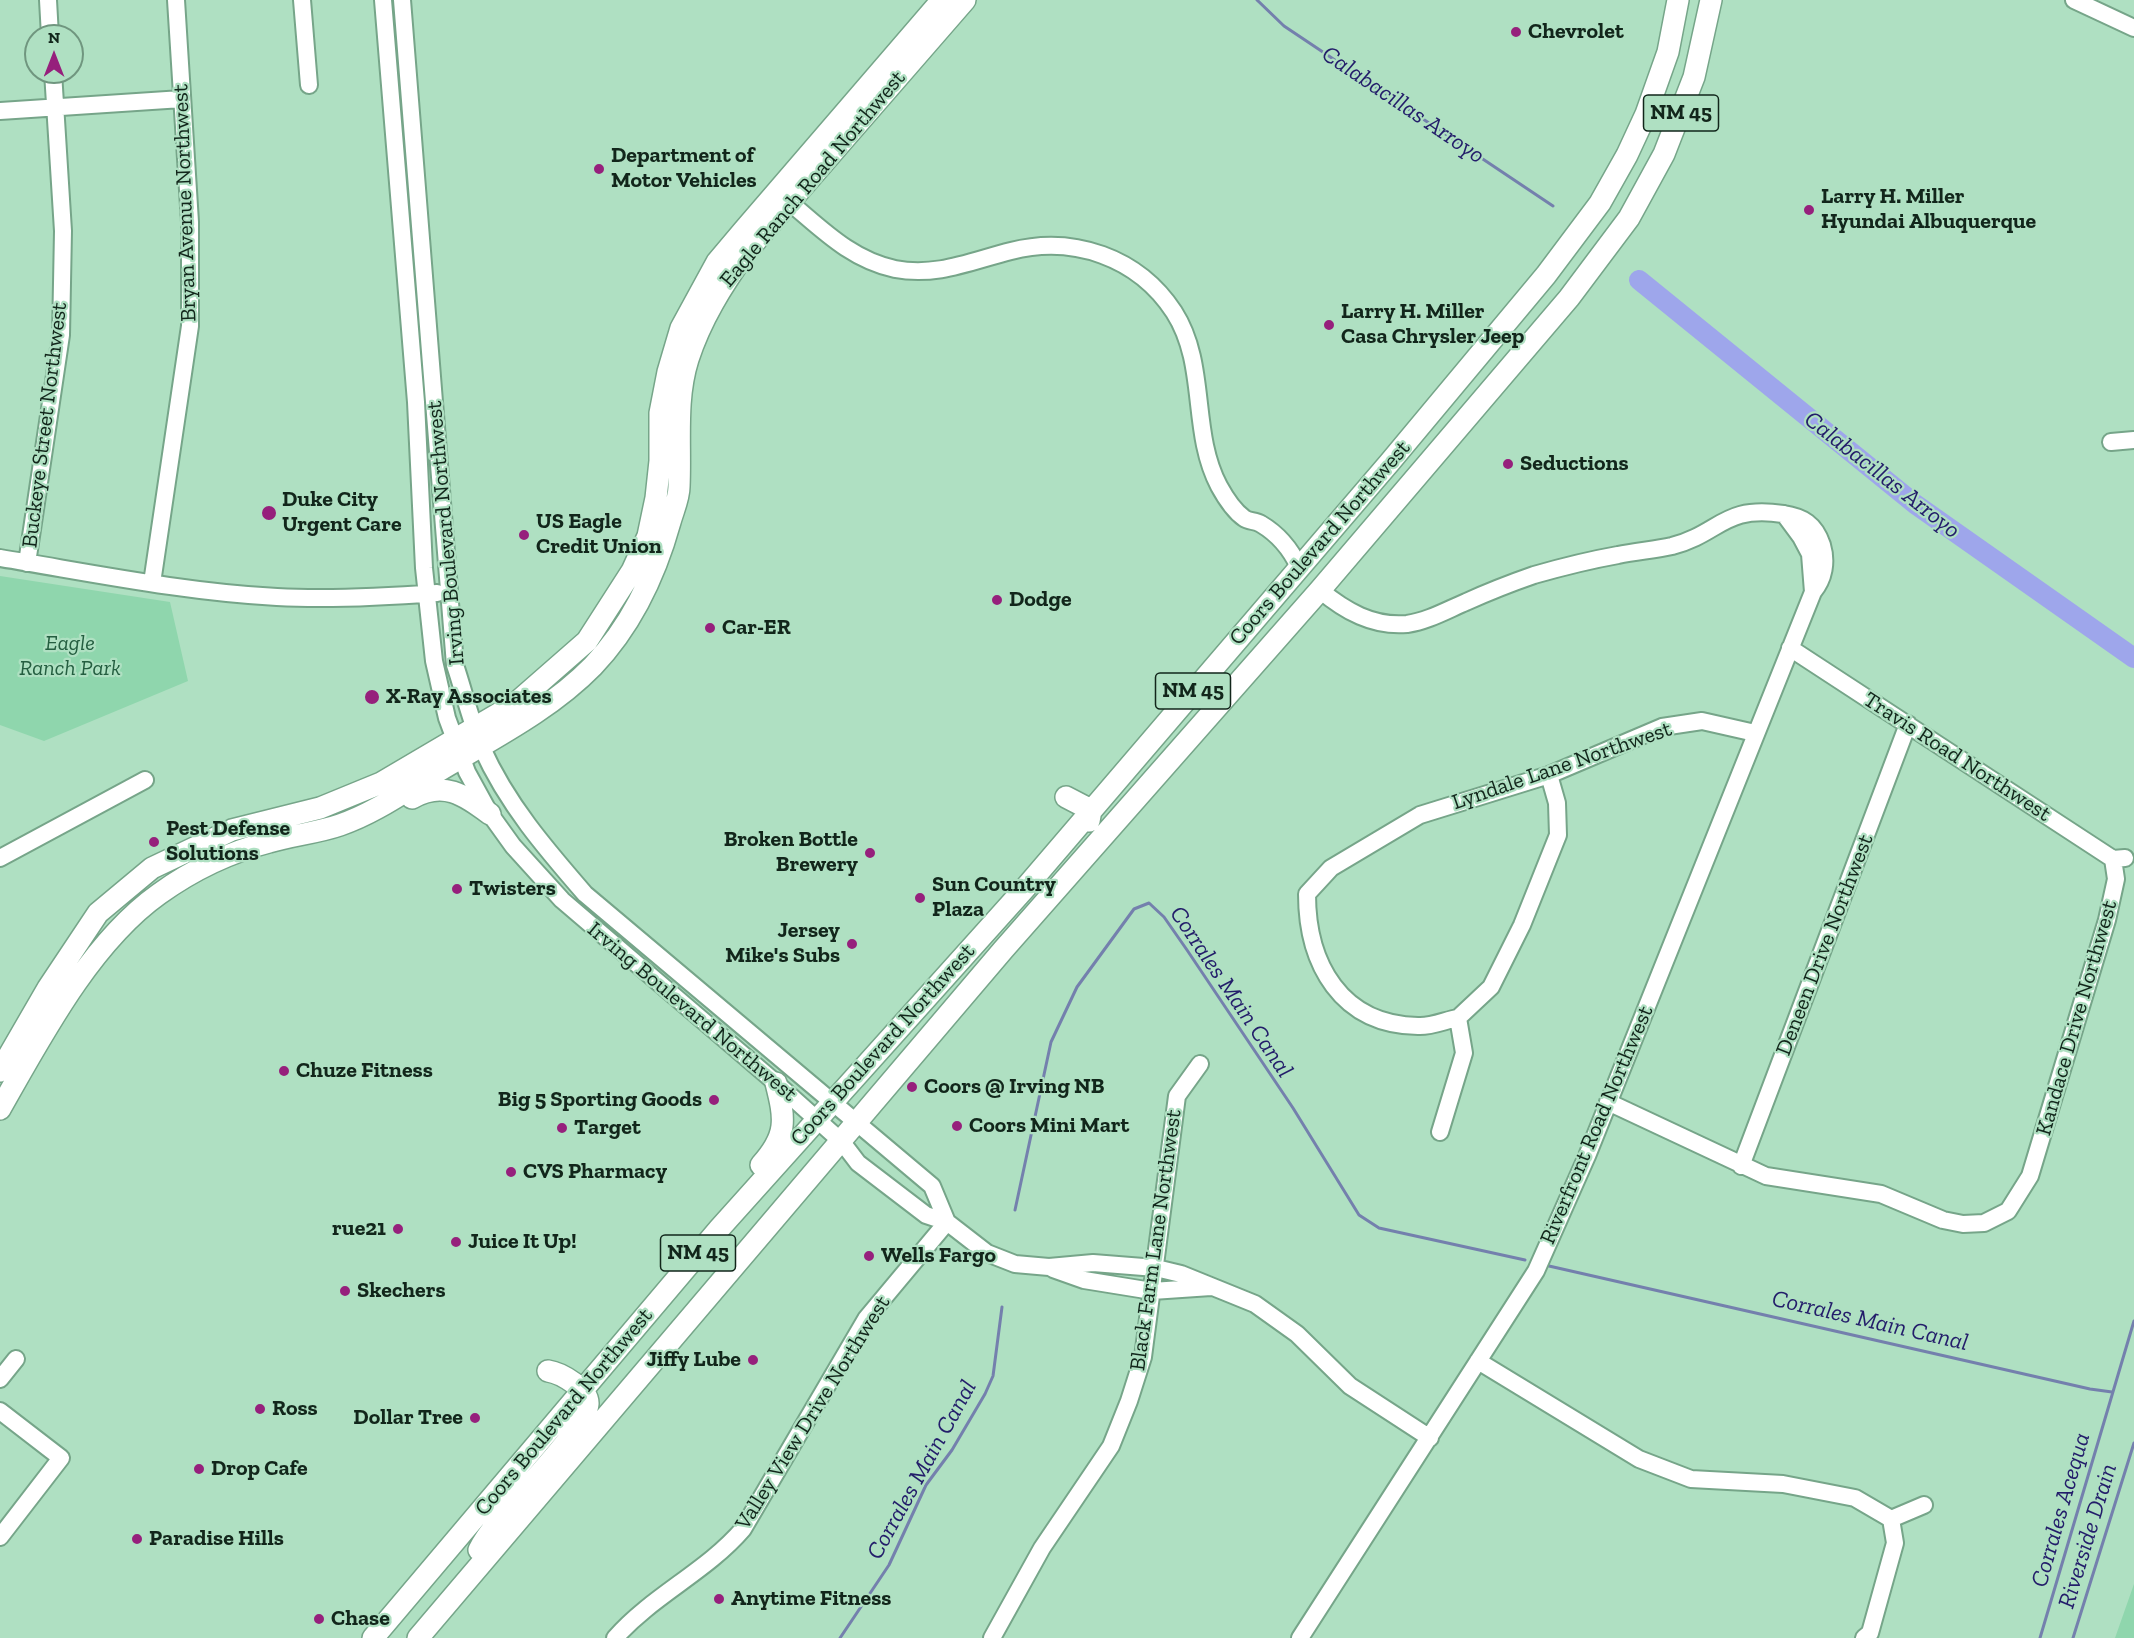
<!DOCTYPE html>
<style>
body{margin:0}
#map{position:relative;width:2134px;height:1638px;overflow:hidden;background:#afe0c2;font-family:"Zilla Slab",serif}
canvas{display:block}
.north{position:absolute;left:24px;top:24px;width:60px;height:60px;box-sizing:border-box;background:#afe0c2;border:2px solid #70967f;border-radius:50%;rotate:0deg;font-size:16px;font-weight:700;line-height:24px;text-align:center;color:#12261b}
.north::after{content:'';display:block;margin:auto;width:21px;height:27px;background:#96207c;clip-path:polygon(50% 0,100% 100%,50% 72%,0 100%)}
</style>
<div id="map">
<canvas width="2134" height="1638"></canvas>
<div class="north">N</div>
</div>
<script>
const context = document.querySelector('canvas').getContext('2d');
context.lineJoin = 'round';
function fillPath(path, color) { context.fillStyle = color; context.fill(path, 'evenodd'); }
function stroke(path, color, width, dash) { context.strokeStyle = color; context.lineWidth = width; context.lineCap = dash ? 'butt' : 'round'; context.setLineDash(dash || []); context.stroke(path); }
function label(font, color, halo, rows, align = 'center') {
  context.font = font + ' "Zilla Slab",serif'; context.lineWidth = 4.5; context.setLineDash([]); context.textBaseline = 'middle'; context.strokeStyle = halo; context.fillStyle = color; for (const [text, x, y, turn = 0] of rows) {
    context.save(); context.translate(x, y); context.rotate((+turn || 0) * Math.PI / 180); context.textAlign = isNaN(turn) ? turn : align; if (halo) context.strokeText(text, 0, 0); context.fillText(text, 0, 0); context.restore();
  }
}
fillPath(new Path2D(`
 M0,576l170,26 18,79 -144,60 -44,-16z
 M2134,1584v54h-19z`), '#8fd6ad');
stroke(new Path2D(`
 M1257,0l27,26 269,180
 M1015,1210l36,-168 26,-55 57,-78 15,-6 15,14 23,33 106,158 66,107 20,13 146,32
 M1549,1266l541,123 22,3
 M840,1638l49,-73 37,-80 26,-35 33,-56 8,-18 9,-69
 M2040,1638l94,-317
 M2073,1638l61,-195`), '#7480ad', 3);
stroke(new Path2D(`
 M1639,280l276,224 219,154`), '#9ea6eb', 20);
const minor = new Path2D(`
 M48,0l2,36
 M302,0l7,85
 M383,0l33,402 8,166 10,93 13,57 20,54 23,42 23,32 49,54 214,183 66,59 16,21 68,52 21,7 40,31 28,11 34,3 44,-4 63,5 25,6 74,30 42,30 53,52 80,52
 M402,0l53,665c9,27 16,57 27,83 25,56 64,101 103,146l347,292 15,36
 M2074,0l60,28
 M0,111l182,-12
 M782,196c36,29 66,63 113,73 42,8 76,-8 116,-18 62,-16 127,6 163,61 34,53 16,119 45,174 6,11 15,25 25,32 5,4 11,2 17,6 17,10 30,26 38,43
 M2111,442l23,-2
 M1784,514l17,23 9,17 3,38
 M0,558c92,15 184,34 277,39 53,3 107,0 160,-4
 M27,563l34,-228 2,-104 -10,-159
 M152,583l38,-257v-104l-14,-222
 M1790,648l323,211 12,-1
 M0,858l145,-78
 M1458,1018c-12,2 -27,9 -40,8 -77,-1 -111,-62 -111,-132l24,-26 89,-53 129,-40 113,-48 40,-6 53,12
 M1608,1102l158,74 115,18 62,26 20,4 21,-1 24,-12 22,-35 77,-256 9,-41 -3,-20
 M1440,1132l24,-79 -6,-35 33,-31 31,-62 36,-90 -1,-32 -8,-28
 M1741,1166l167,-442
 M1053,1269l31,11 68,11 59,-4
 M1478,1361l161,98 52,20 92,5 72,14 36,21
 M0,1379l16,-20
 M0,1411l61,47 -61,79
 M1891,1519l33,-14
 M615,1638c38,-43 91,-66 128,-109l123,-210 81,-97
 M992,1638l50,-90 69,-102 18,-45 14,-44 34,-261 23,-32
 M1300,1638l236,-367 51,-115 226,-564c11,-13 14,-30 9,-47 -7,-21 -19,-28 -39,-31 -60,-9 -62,19 -111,32 -17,4 -36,5 -54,9 -28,5 -56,12 -84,20 -23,8 -46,17 -68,27 -19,8 -38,19 -59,22 -34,3 -62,-13 -87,-34
 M1864,1638l6,-5 25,-90 -4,-24`);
const major = new Path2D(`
 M1066,797l25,13 -2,11
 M412,798c32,-18 52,-3 78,16
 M0,1071l48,-83 50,-75 54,-45 80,-38 88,-22 61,-25 134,-79 72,-63 45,-70 16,-35 8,-38 4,-37v-48l8,-41 13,-44 36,-66 27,-32 198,-230
 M0,1109c41,-72 90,-166 159,-215 32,-23 71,-42 110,-52 23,-7 48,-9 71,-17 35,-12 65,-34 97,-53 53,-32 112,-61 156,-106 39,-41 62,-90 77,-144 3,-11 9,-24 9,-35 2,-43 -4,-87 9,-128 13,-40 34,-73 58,-107l219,-252
 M761,1165c27,-30 24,-46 15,-82
 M479,1550c17,-36 107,-117 109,-146 1,-15 -27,-31 -40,-33
 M373,1638l346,-409 307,-342 364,-425 156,-187 54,-72 27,-48 19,-41 22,-62 10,-52
 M418,1638l585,-688 317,-360 249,-292 60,-80 35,-64 30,-77 17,-77`);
stroke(minor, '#76a589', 20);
stroke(major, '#76a589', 24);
stroke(minor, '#fff', 16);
stroke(major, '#fff', 21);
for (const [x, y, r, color] of [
 [1516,32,6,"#96207c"],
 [599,169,6,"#96207c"],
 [1809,210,6,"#96207c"],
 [1329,325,6,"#96207c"],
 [1508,464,6,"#96207c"],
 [269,513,8,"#96207c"],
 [524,535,6,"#96207c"],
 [997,600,6,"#96207c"],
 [710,628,6,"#96207c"],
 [372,697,8,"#96207c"],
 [154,842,6,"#96207c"],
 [870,853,6,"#96207c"],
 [457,889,6,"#96207c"],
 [920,898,6,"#96207c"],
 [852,944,6,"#96207c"],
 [284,1071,6,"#96207c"],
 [912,1087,6,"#96207c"],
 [714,1100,6,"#96207c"],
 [957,1126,6,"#96207c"],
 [562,1128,6,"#96207c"],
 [511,1172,6,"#96207c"],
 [398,1229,6,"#96207c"],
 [456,1242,6,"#96207c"],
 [869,1256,6,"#96207c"],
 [345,1291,6,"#96207c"],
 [753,1360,6,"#96207c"],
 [260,1409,6,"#96207c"],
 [475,1418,6,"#96207c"],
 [199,1469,6,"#96207c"],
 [137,1539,6,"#96207c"],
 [719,1599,6,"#96207c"],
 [319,1619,6,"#96207c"]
]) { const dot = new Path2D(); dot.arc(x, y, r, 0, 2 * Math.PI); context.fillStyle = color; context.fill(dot); stroke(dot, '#afe0c2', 2); }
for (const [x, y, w] of [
 [1681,113,75],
 [1193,691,75],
 [698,1253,75]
]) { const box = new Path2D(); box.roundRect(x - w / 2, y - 18, w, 36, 4.5); context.fillStyle = '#afe0c2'; context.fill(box); stroke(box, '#12261b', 1.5); }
label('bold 21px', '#12261b', null, [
 ["NM 45",1681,113],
 ["NM 45",1193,691],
 ["NM 45",698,1253]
]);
label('bold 22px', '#12261b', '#afe0c2', [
 ["Chevrolet",1528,32],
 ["Department of",611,156],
 ["Motor Vehicles",611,181],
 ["Larry H. Miller",1821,197],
 ["Hyundai Albuquerque",1821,222],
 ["Larry H. Miller",1341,312],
 ["Casa Chrysler Jeep",1341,337],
 ["Seductions",1520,464],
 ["Duke City",282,500],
 ["Urgent Care",282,525],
 ["US Eagle",536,522],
 ["Credit Union",536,547],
 ["Dodge",1009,600],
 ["Car-ER",722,628],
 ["X-Ray Associates",386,697],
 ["Pest Defense",166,829],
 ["Solutions",166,854],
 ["Broken Bottle",858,840,"right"],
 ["Brewery",858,865,"right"],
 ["Sun Country",932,885],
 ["Plaza",932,910],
 ["Twisters",469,889],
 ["Jersey",840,931,"right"],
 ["Mike's Subs",840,956,"right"],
 ["Chuze Fitness",296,1071],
 ["Coors @ Irving NB",924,1087],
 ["Big 5 Sporting Goods",702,1100,"right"],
 ["Coors Mini Mart",969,1126],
 ["Target",574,1128],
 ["CVS Pharmacy",523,1172],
 ["rue21",386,1229,"right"],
 ["Juice It Up!",468,1242],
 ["Wells Fargo",881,1256],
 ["Skechers",357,1291],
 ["Jiffy Lube",741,1360,"right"],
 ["Ross",272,1409],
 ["Dollar Tree",463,1418,"right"],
 ["Drop Cafe",211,1469],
 ["Paradise Hills",149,1539],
 ["Anytime Fitness",731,1599],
 ["Chase",331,1619]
], 'left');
label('22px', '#12261b', '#afe0c2', [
 ["Eagle Ranch Road Northwest",813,179,-50],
 ["Bryan Avenue Northwest",185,203,-92],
 ["Buckeye Street Northwest",45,425,-83],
 ["Irving Boulevard Northwest",446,533,-95],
 ["Coors Boulevard Northwest",1320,543,-49],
 ["Travis Road Northwest",1957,757,33],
 ["Lyndale Lane Northwest",1562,766,-19],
 ["Deneen Drive Northwest",1825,945,-69],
 ["Irving Boulevard Northwest",692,1012,40],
 ["Kandace Drive Northwest",2077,1018,-74],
 ["Coors Boulevard Northwest",883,1045,-48],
 ["Riverfront Road Northwest",1597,1125,-67],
 ["Black Farm Lane Northwest",1156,1240,-82],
 ["Coors Boulevard Northwest",564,1412,-50],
 ["Valley View Drive Northwest",813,1413,-58]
]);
label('italic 22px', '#245e40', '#afe0c2', [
 ["Eagle",70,644],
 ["Ranch Park",70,669]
]);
label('italic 24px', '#231d6a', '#afe0c2', [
 ["Calabacillas Arroyo",1403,105,34],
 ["Calabacillas Arroyo",1882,475,38],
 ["Corrales Main Canal",1231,992,56],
 ["Corrales Main Canal",1870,1321,13],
 ["Corrales Main Canal",922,1470,-61],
 ["Corrales Acequa",2061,1510,-74],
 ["Riverside Drain",2088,1536,-73]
]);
</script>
